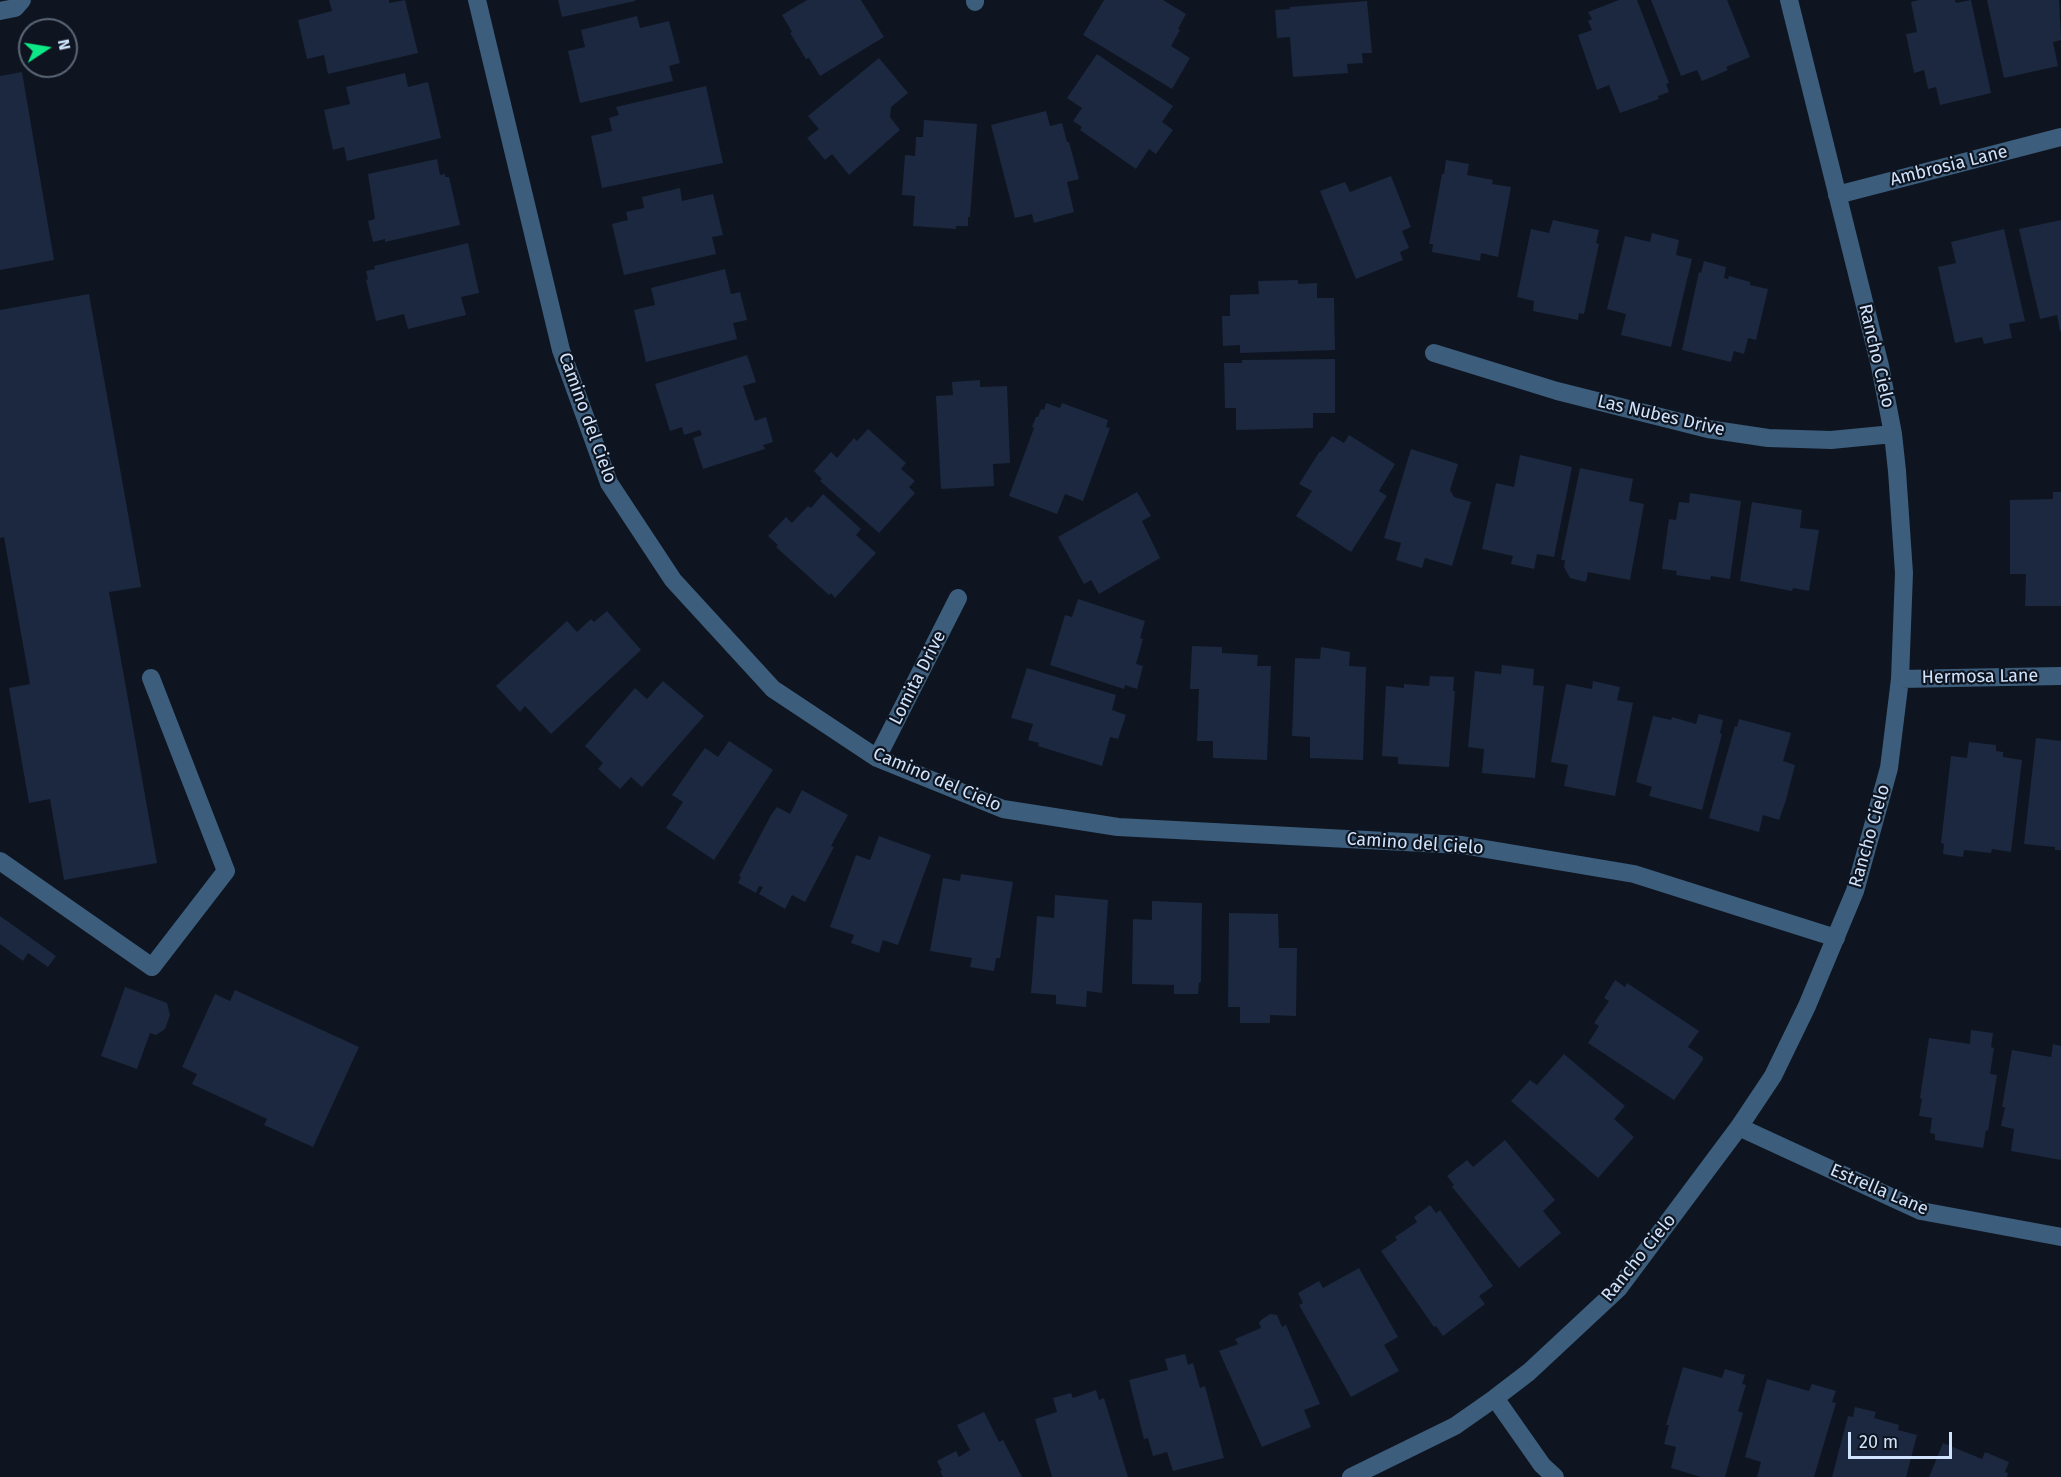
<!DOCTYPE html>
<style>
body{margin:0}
#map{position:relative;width:2061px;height:1477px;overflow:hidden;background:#0e1520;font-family:"Fira Sans",sans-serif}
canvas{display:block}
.north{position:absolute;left:18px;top:18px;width:60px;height:60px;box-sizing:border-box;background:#0e1520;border:2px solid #5c6778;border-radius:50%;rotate:78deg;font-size:16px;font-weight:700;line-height:24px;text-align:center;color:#d0e3fc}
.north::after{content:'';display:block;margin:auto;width:21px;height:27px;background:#0ee988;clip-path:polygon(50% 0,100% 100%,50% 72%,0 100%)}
.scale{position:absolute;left:1848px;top:1432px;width:104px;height:27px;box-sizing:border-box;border:3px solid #d0e3fc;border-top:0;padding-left:8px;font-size:18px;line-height:21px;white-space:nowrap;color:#d0e3fc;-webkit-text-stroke:4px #0e1520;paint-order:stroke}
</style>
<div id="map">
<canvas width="2061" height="1477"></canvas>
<div class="north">N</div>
<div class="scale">20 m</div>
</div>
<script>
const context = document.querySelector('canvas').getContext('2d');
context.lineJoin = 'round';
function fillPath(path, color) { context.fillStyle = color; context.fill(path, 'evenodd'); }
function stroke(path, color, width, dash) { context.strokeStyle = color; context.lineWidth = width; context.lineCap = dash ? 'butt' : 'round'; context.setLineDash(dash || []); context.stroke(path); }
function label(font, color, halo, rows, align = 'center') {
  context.font = font + ' "Fira Sans",sans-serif'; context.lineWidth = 4.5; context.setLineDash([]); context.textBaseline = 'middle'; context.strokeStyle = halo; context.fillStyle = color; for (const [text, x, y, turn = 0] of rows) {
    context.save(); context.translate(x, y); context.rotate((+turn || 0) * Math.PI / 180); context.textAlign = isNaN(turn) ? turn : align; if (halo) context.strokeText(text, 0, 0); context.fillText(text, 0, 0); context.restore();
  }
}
fillPath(new Path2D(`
 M329,0h60v3l16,-3 13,53 -90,21 -4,-19 -17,4 -9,-39 34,-9z
 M558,0h77v1l-73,16z
 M807,0h54l23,37 -64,39 -11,-18 -3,1 -16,-26 2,-1 -10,-17z
 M1104,0h59l23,14 -8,15 2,1 -9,16 19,12 -18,31 -89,-54z
 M1619,0h18l32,83 -3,1 3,8 -11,4 1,3 -39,14 -11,-28 -12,5 -19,-55 14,-5 -4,-9 4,-2 -4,-7z
 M1651,0h76l23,57 -24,10 2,3 -26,11 -5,-11 -16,6z
 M1919,0h36l1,3 15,-3 20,93 -51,12 -4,-18 -8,2 -4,-19 -10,3 -8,-39 11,-2 -6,-30z
 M1987,0h72l2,40 -8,2 5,24 -54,12z
 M1367,1l5,52h-10l1,10 -16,1 1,9 -55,4 -3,-40 -13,1 -2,-28 15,-1v-2z
 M637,16l3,12 29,-7 11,42 -11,3 4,15 -93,22 -12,-52 17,-4 -4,-17z
 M1097,54l76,52 -11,16 11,8 -17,24 -7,-5 -13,20 -56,-39 2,-3 -9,-6 9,-13 -15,-10z
 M879,58l29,35 -17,14 -1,10 10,13 -51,45 -17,-21 -7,6 -18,-22 12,-9 -11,-13z
 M22,72l32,188 -54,10v-194z
 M405,73l3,14 20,-5 13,56 -94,23 -3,-14 -11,3 -9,-40 26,-6 -4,-17z
 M706,86l17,77 -121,25 -11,-52 21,-5 -3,-13 10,-3 -3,-8z
 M1046,111l4,15 12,-3 5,19h2l10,37 -12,3 7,30 -40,11 -2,-9 -17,4 -24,-93z
 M924,120l53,4 -7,93h-2v9h-12v3l-43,-3 2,-30 -13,-1 3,-40 10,1 1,-19h7z
 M437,159l3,16 5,-1v3h4l11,48 -75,17v-3l-12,3 -5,-21 7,-2 -7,-45z
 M1446,160l23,4 -2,11 26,5 -1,4 19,3 -13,70 -17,-4 -1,8 -48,-9 1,-8h-4l13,-70h2z
 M1391,176l20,51 -9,4 7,17 -9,4 3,8 -47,19 -36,-88 25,-9 5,10z
 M680,188l2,13 31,-7 10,41 -11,2 4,17 -92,21 -12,-51 16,-4 -2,-8 18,-4 -2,-11z
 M1553,220l46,10 -3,13 3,1 -15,70 -5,-1 -1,7 -45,-9 1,-10 -17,-4 14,-68 18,4z
 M2061,220v111h-1l-3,-16 -17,4 -21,-90z
 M2004,229l21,92 -16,3 3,14 -28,6 -2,-7 -27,6 -17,-76 18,-4 -5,-21z
 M1652,233l27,7 -3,15 16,4 -21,88 -50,-12 5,-21 -19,-5 18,-73 25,6z
 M468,243l11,50 -18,4 5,18 -58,14 -4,-15 -28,7 -10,-41 2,-1 -2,-8 9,-2 -1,-3z
 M1704,261l22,6 -2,11 4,1 1,-3 21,6v3l18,4 -12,51 -8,-2 -4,16 -10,-3 -3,11 -49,-12 17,-78 2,1z
 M725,269l6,25 9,-2 7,28 -14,3 4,16 -91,23 -12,-52 21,-5 -4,-17z
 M1298,280v4l19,-1v15h17l1,52 -95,3v-8l-17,1 -1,-30h8v-21l29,-1 -1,-13z
 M89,294l52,293 -32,5 48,271 -93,17 -14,-81 -21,4 -20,-115 21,-4 -26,-147 -4,1v-228z
 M747,355l9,27 -13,4 12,35 11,-4 7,25 -10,3 2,4 -62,20 -10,-31 9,-3 -2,-5 -16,5 -2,-8 -12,4 -15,-47z
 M1335,359v54h-22v15l-77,2v-22h-11l-1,-45h18v-3z
 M980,380v7l27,-1 3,77 -17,1 1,22 -53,3 -5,-93 17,-1 -1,-13z
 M1046,403l14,5 2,-5 46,17 -2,7 4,1 -27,73 -18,-7 -8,20 -48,-18 25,-68 -2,-1 4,-10h2l3,-8 3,1z
 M868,429l38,34 -5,6 14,12 -6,6 6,6 -36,40 -59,-52 2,-2 -8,-8 17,-19 6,6 17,-20 3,3z
 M1349,435l46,29 -16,27 8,5 -36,56 -55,-36 16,-25 -13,-7 21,-33 1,1 11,-16 12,7z
 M1411,449l47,15 -8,26 4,7 17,5 -19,64 -27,-8 -3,10 -26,-8 5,-17 -17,-5z
 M1520,455l52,12 -18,90 -17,-3 -3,15 -23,-5 2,-8 -31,-7 14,-66 18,4z
 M1580,468l53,11 -4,22 15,3 -14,76 -42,-8 -2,10 -16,-4 -6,-11 1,-7h-4z
 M1137,492l14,24 -9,5 18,37 -61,36 -8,-14 -7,4 -26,-47z
 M2053,492h8v114h-36l1,-32h-16v-74l43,-1z
 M1690,493l51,8 -11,78 -19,-3 -1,4 -34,-5 1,-4 -15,-2 7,-50 7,1 3,-18 10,1z
 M823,494l38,35 -5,6 20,18 -41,45 -4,-5 -2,2 -53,-48 2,-2 -10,-9 18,-19 6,6 16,-17 3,2z
 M1752,502l50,8 -2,18 19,2 -10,61 -16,-3 -1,3 -52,-10z
 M1078,599l67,22 -5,17 3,1 -7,25 7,2 -6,23 -12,-4 -1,4 -74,-24 15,-50 7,2z
 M607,611l34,39 -90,84 -26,-28 -5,6 -24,-26 71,-65 10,11 14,-13 3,3z
 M1192,646l30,1v6l36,2 -1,11h14l-4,94 -54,-2v-17h-16l2,-52h-9z
 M1321,647l29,5 -1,14 17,1 -3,93 -53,-2v-21l-18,-1 3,-78 25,1z
 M1502,665l32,4 -1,16 11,1 -9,92 -53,-5 2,-24 -16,-2 7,-76 26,3z
 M1027,668l89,27 -4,15 14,5 -8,24 -8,-2 -8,29 -64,-20 1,-3 -11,-3 5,-16 -22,-6z
 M1430,676l24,1 -1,14h2l-6,76 -51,-3v-7l-16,-1 4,-70 18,2v-4l25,2z
 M663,681l41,35 -62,71 -11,-10 -11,12 -22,-20 5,-6 -18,-17 50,-58 12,11z
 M1593,681l27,6 -3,13 16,3 -18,93 -51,-10 4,-21 -17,-3 15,-78 26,5z
 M1699,714l24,6 -3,13 2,1 -20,76 -53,-14 3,-9 -16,-5 17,-66 18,4 1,-3 24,7z
 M1739,719l52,14 -8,28 12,4 -9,35 -7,20 -16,-5 -4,17 -50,-14 26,-92 2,1z
 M2036,738l25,3v109h-6v-3l-31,-3z
 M729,741l44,29 -59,90 -48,-32 17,-26 -11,-7 22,-32 11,-15 13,9z
 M1969,742l27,3v6l7,1v5l19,3 -11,92 -19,-3 -1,4 -27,-3 -1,7 -20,-3 1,-10 -3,-1 10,-87 16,2z
 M802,790l46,25 -17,31 3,1 -29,55 -13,-7 -7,14 -26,-15 4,-7 -4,-1 -3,7 -18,-10 3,-6 -2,-1 32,-61 6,-8 13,7z
 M879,836l52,19 -33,90 -15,-5 -4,13 -28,-10 3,-8 -24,-8 26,-72 14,5z
 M961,874l52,8 -13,76h-4l-2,13 -24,-4 2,-9 -42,-7 13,-73 17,3z
 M1055,895l53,5 -6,93 -15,-2 -1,16 -30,-3v-9l-25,-2 6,-77 17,2z
 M1152,901l50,2 -1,79 -2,1 -1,11h-24v-9l-42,-1 1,-65 19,1z
 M1229,913l49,1 1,34h18l-1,68 -26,-1v8h-30v-16h-12z
 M0,916l56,40 -8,11 -20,-14 -5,8 -23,-17z
 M1615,980l10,7 2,-4 72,48 -11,16 15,10v3l-29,40 -86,-57 11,-17 -5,-3 15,-22 -5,-3z
 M125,987l42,16 3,12 -5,14 -9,6 -6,-2 -13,36 -36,-13z
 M235,990l124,57 -46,100 -49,-22 3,-6 -75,-35 5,-10 -15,-7 33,-73 15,7z
 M1971,1030l22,3 -2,14 3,1 -4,26 7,1 -9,56 -2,-1 -3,18 -48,-8v-6l-5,-1 2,-15 -13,-2 3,-17 -2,-1 9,-60 41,6z
 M2053,1044l8,2v114l-50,-9 3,-22 -13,-3 4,-19h-3l10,-57 39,7z
 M1564,1054l61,52 -11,13 20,18 -36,41 -87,-77 19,-21 7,5z
 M1505,1140l50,60 -12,11 18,22 -42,35 -67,-81 2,-2 -7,-9 20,-16 6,7z
 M1430,1205l6,8 4,-3 53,76 -14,10 6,8 -42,32 -7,-10 -2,1 -53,-76 16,-11 -2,-3 22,-15 -3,-5z
 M1359,1268l39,69 -14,8 15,26 -48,26 -52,-92 4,-2 -5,-10 21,-12 4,7z
 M1270,1314l7,1 5,12 4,-2 34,79 -16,6 7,17 -49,20 -43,-96 19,-7 -3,-5 26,-11 -2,-5 2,-3z
 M1185,1354l3,11 5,-2 7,25 5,-2 19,72 -51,13 -6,-19 -14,4 -5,-18 -4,1 -15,-59 39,-10 -3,-11z
 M1683,1367l39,11 3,-9 20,6 -3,9 4,1 -8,26 5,2 -18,64h-24l-30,-9 5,-21 -12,-3 5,-19h-3z
 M1767,1379l42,12 3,-7 24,7 -4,11 4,1 -22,74h-57l4,-15 -16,-5z
 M1096,1390l3,10 5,-2 24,79h-76l-17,-58 22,-7 -4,-14 18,-5 2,5z
 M1855,1407l21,5 -2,6 25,7 -1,5 19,5 -11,42h-74l16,-61 5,1z
 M984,1412l15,30 4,-2 19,37h-79l-3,-6h2l-5,-10 19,-10 3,6 11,-7 -13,-25z
 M1943,1443l39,16 3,-7 24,10 -4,10 3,1 -1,4h-78z`), '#1b283f');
stroke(new Path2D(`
 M477,0l84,350 48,133 64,97 100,109 104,69 126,51 115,18 344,18 172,29 202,64
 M975,0v2
 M0,11l15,-3 7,-8
 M1837,195l224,-58
 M1434,353l123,38 151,38 60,9 63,2 62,-6
 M1900,679l161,-3
 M877,758l81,-160
 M0,861l152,106 74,-96 -75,-193
 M1739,1127l182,84 140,26
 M1495,1398l47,67 13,12
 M1351,1477l104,-51 40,-28 34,-26 89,-83 121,-162 34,-51 34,-70 48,-115 34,-123 11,-89 4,-106 -7,-102 -4,-37 -13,-68 -91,-366`), '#3c5d7c', 18);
label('18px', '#d0e3fc', '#0e1520', [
 ["Ambrosia Lane",1949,166,-14],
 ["Rancho Cielo",1876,356,77],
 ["Las Nubes Drive",1661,416,13],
 ["Camino del Cielo",587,418,70],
 ["Hermosa Lane",1980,677,-1],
 ["Lomita Drive",918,678,-63],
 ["Camino del Cielo",937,780,23],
 ["Rancho Cielo",1870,836,-74],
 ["Camino del Cielo",1415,844,4],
 ["Estrella Lane",1879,1190,23],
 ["Rancho Cielo",1639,1258,-51]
]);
</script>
